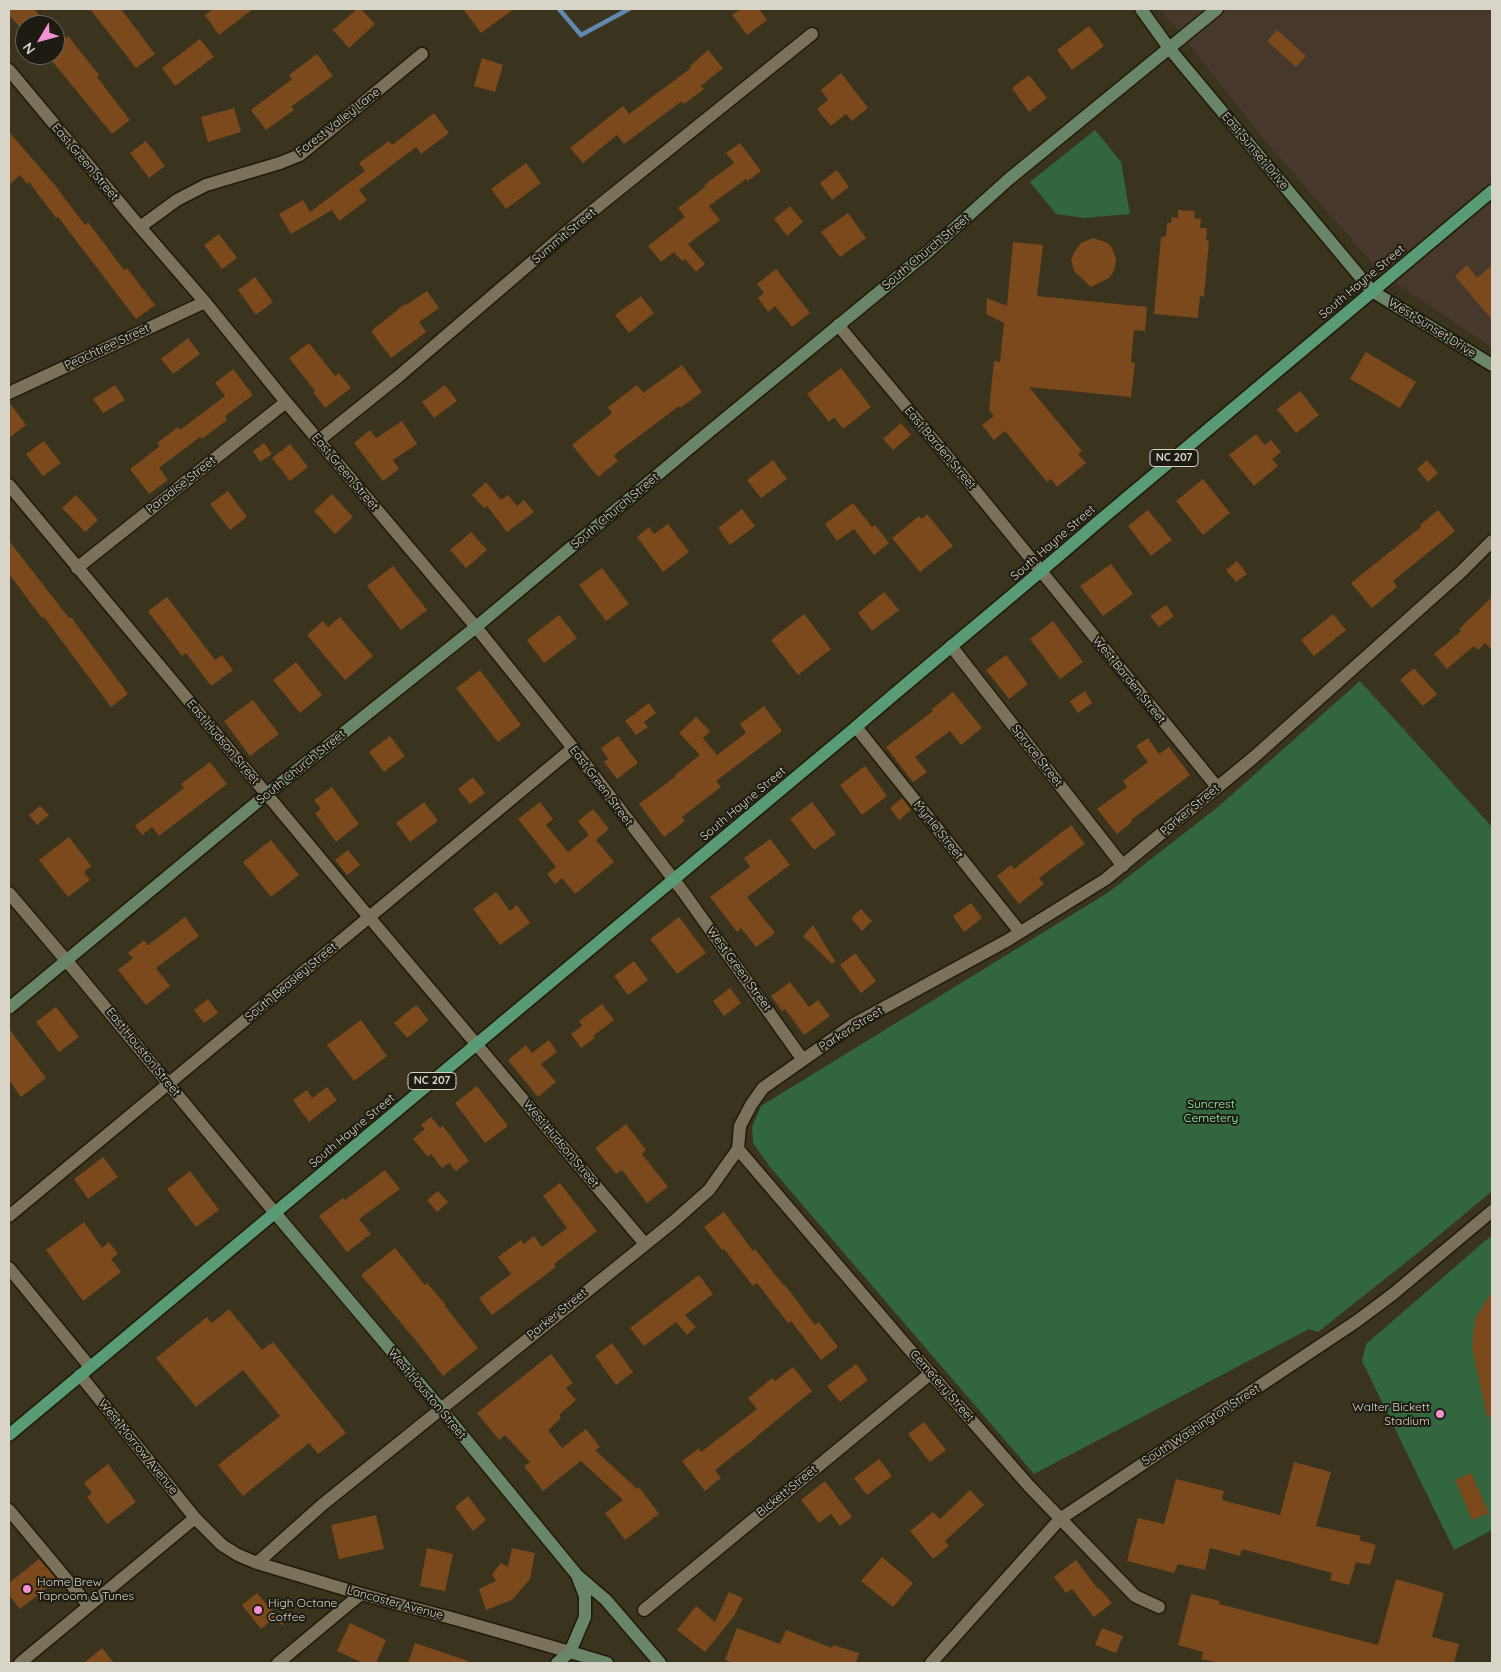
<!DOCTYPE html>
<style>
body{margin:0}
#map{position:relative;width:1501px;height:1672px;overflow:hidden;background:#3a331e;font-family:Quicksand,sans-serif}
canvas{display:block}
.frame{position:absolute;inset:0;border:10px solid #d9d4c8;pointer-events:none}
.north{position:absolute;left:15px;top:15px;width:50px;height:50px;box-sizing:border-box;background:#1e1b12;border:1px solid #69655b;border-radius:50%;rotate:233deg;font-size:14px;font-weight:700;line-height:20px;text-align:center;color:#d9d4c8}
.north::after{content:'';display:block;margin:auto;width:18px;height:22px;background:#f491d3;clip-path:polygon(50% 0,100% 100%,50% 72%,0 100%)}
</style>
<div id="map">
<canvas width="1501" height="1672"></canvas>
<div class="frame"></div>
<div class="north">N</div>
</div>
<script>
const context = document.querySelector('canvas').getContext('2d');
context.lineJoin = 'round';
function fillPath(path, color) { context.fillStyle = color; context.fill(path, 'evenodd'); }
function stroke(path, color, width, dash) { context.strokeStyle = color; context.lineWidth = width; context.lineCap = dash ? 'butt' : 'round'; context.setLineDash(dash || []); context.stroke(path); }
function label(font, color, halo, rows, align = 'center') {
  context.font = font + ' Quicksand,sans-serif'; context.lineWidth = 4; context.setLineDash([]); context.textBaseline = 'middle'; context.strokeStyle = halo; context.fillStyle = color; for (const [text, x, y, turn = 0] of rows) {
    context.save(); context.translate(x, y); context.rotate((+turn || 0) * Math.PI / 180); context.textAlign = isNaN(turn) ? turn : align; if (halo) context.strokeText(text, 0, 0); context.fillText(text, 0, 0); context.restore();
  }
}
fillPath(new Path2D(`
 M1161,9h331v339l-112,-76 -114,-130z`), '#46382b');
fillPath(new Path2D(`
 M1095,130l26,32 9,52 -46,4 -28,-4 -26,-32z
 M1360,681l132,146v364l-68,57 -106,84 -9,-3 -275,145 -264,-307 -17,-24 -1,-16 9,-21 348,-214 110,-86z
 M1492,1235v295l-38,20 -92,-189 4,-17z`), '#31663e');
stroke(new Path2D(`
 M559,9l22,26 48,-26`), '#6188af', 4.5);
fillPath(new Path2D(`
 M9,9h25l14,16h-23v8l-16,-18z
 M90,9h31l34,45 -19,14z
 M213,9h40l-34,26 -14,-20z
 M357,9h4l14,15 -26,24 -16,-18z
 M463,9h51l-33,24z
 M741,9h18l8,11 -20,15 -15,-20z
 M1089,26l15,20 -32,24 -15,-20z
 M1277,30l29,26 -10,11 -29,-26z
 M68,36l31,39 -2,2 33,43 -18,14 -65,-79h8v-8z
 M200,39l14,18 -39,29 -13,-18z
 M708,50l15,18 -22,18 3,3 -20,15 -2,-3 -58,43 -7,-9 -34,28 -13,-15 53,-42 6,8 62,-46 -1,-2z
 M317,54l16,22 -42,31 3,3 -28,20 -15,-20 41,-31 -3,-4z
 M482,58l21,7 -8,27 -21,-6z
 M841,73l27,35 -16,13 -6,-7 -15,12 -14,-17 11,-9 -7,-10z
 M1029,75l18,23 -18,14 -17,-24z
 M234,108l7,24 -33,10 -7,-25z
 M434,113l15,20 -28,21 -5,-7 -57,43 8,10 -28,21 -7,-11 -41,24 -12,-20 24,-14 7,12 55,-41 -6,-8 30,-22 3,4z
 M9,132l45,52 31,41 3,-3 36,48 3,-2 28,37 -19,14 -78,-102 -2,1 -27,-36 -2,2 -7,-9 -11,10z
 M146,141l19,25 -16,12 -19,-25z
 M740,143l21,28 -13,10 -2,-2 -37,27 11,14 -32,24 17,20 -9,8 -11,-13 -3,2 -8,-9 -13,10 -13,-16 37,-29 -7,-9 28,-22 -2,-1 30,-22 -8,-10z
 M526,163l15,20 -35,26 -15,-20z
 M837,170l12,17 -17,13 -12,-17z
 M790,206l13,16 -16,14 -13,-17z
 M1178,210l17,1 -1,7 7,1 -1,9h7l-1,12 3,1 -5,56 -4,-1 -2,22 -44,-4 7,-77 5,-1 1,-13h4l1,-6 6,1z
 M848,213l18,25 -26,19 -19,-25z
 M219,234l18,24 -15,11 -18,-24z
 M1093,238l15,5 4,5 4,10 -1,10 -3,6 -3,4 -18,9 -17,-16 -3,-11 4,-9 6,-8z
 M1013,242l30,3 -6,51 110,11 -2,24 -11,-1 -3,32 4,1 -4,34 -102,-10 53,64 -4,3 8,9 -29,24 -6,-8 -4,3 -42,-51 -11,9 -12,-15 12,-9 -5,-6 5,-49 6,1 4,-39 -18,-9 1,-16 20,8z
 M1467,265l10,13 15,-13v55l-37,-44z
 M776,269l34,44 -18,14 -17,-21 -7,6 -10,-14 6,-5 -7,-9z
 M255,277l18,25 -17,13 -18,-25z
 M427,291l12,17 -20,14 7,10 -35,26 -20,-27 34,-27 1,1z
 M641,296l13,17 -25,20 -14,-18z
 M188,338l12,16 -27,20 -12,-15z
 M309,343l26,33 4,-3 12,15 -26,20 -12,-16 2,-1 -26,-33z
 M1366,352l50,30 -16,26 -50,-29z
 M682,365l20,27 -22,16 -1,-2 -61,46 -4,4 4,5 -20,16 -26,-32 40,-32 -4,-6 29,-22 6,8z
 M841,368l30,39 -28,22 -9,-12 -5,5 -22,-28z
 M233,369l20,26 -28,21 2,4 -25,19 -2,-2 -41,31 9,12 -19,14 -19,-25 30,-23 -3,-3 21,-16 2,3 45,-34 -10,-13z
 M115,385l10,15 -22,13 -10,-14z
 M445,385l12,16 -23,17 -12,-16z
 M1300,391l19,24 -23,18 -19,-24z
 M9,402l17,23 -17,13z
 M402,421l15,23 -24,16 6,9 -16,12 -29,-38 16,-13 6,8z
 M901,423l10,12 -18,15 -10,-11z
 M1256,434l9,11 6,-5 10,12 -9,7 6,7 -24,20 -25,-31z
 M44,441l17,22 -18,13 -17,-22z
 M264,443l8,11 -12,8 -7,-11z
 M290,444l18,23 -18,14 -18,-23z
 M773,460l14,19 -26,19 -14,-18z
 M1427,460l11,13 -10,9 -11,-13z
 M1203,479l27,34 -27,22 -27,-34z
 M486,482l15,18 7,-5 9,11 7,-6 10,12 -27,20 -20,-26 -3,2 -12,-13z
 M228,491l19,26 -17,13 -20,-26z
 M332,494l21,23 -18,17 -21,-23z
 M76,495l22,25 -13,12 -23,-24z
 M853,503l19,24 3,-2 14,18 -15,12 -20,-26 -17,12 -12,-17z
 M742,509l13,17 -25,19 -12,-17z
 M1148,510l24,30 -21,16 -23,-30z
 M1438,510l17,21 -62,50 4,6 -25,21 -21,-25 70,-56 -1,-2z
 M927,514l26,32 -33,26 -28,-34 27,-22 3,3z
 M668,524l21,28 -26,20 -26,-35 12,-10 5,7z
 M471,532l16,18 -21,18 -16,-18z
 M9,541l60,77 2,-1 57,77 -17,13 -67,-90 -2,1 -33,-44z
 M1237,561l10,13 -11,8 -10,-12z
 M1111,564l22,30 -30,22 -23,-30z
 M393,566l34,44 -26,20 -34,-44z
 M602,568l27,36 -23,17 -27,-36z
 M884,592l15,18 -27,21 -14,-18z
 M167,597l48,63 7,-5 11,15 -22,16 -25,-33 -4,3 -34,-45z
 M1492,597v53l-7,-7 -7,7 -4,-4 -27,23 -13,-15 27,-23 -2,-2z
 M1166,605l8,11 -15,11 -9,-11z
 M804,614l27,35 -33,26 -27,-35z
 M1333,614l13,16 -32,26 -13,-16z
 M559,615l18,23 -33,25 -17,-23z
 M340,617l33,39 -28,24 -38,-45 16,-14 5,6z
 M1053,621l30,41 -23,17 -30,-40z
 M1006,655l22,29 -19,15 -23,-29z
 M296,662l26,33 -22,18 -27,-33z
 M1414,668l23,26 -14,12 -23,-26z
 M480,670l41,55 -23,17 -42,-54z
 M1085,691l7,12 -14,10 -8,-12z
 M953,692l29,36 -21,17 -11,-14 -35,26 12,15 -14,10 -27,-35 47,-36 -1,-2z
 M253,700l26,34 -29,22 -26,-35z
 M649,703l7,10 -12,9 4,5 -12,8 -11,-14z
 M764,706l18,25 -66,50 5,6 -39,30 3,4 -21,16 -25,-33 37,-28 -1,-1 25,-20 -21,-22 17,-16 14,14 -7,7 14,17 29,-22 -6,-9z
 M390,736l15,20 -21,16 -15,-20z
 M618,736l20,27 -21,16 -13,-17 4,-3 -7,-11z
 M1148,738l11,16 10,-7 21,28 -59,45 1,2 -15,12 -20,-25 30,-22 -4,-6 25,-19 -12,-16z
 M210,762l17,22 -68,52 -7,-9 -10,8 -7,-9 49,-38 -3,-4z
 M865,766l22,30 -25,19 -22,-30z
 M473,777l12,16 -15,11 -12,-15z
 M332,787l27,37 -23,18 -21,-29 6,-4 -7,-9z
 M902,798l9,12 -12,10 -9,-12z
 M424,802l14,19 -28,21 -14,-19z
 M540,802l13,17 -7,6 22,27 21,-17 -11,-14 15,-12 16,20 -13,11 18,22 -39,32 -13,-16 -7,6 -8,-10 9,-7 -38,-48z
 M812,802l24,32 -22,16 -24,-31z
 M40,806l9,9 -12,10 -8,-10z
 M1071,825l14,19 -46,34 5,6 -25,20 -22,-28 14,-11 3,4z
 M69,837l22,29 -7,6 6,8 -22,17 -29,-37z
 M770,839l20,26 -43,32 28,36 -19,14 -15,-19 -4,4 -27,-35 40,-30 -6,-9z
 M271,840l28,35 -28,22 -28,-35z
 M348,850l12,15 -13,10 -12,-15z
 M496,892l14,19 7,-6 13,18 -30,22 -27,-36z
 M971,903l11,15 -18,14 -11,-16z
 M861,909l11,12 -10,10 -11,-13z
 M185,917l14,19 -43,32 14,18 -24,19 -28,-35 15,-12 -5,-5 16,-13 4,5z
 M679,917l27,36 -29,21 -27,-35z
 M813,925l22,36 -3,3 -29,-28z
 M855,953l21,28 -15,12 -21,-28z
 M634,961l14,19 -20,15 -14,-19z
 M790,982l19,25 9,-7 12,16 -26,19 -19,-26 -3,2 -11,-15z
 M730,988l11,15 -17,13 -11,-15z
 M208,999l10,14 -14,10 -10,-13z
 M602,1004l12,16 -21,16 2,2 -14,10 -10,-14 11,-8 -3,-5z
 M416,1005l13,15 -22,18 -13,-15z
 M56,1007l23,30 -20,15 -23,-30z
 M361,1020l26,36 -33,25 -27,-36z
 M9,1029l37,49 -25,19 -12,-17z
 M549,1040l8,12 -16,12 15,18 -18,15 -30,-37 18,-15 6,8z
 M477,1086l31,40 -23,17 -30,-40z
 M327,1087l10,13 -28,22 -16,-22 14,-10 5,8z
 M431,1117l9,11 3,-2 26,35 -13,10 -7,-8 -7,5 -11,-14 -3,3 -15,-18 12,-10 -4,-4z
 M626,1124l20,26 -4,4 26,33 -21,16 -25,-33 -6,4 -21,-26z
 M103,1157l15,20 -30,22 -14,-20z
 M385,1170l15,19 -41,30 12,15 -24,18 -28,-36 24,-18 2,2z
 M190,1171l29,39 -23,17 -29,-38z
 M560,1183l37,48 -43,33 2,3 -64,48 -13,-17 32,-24 -13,-17 23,-17 3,4 10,-8 8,11 25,-19 -24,-32z
 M438,1191l10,11 -11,10 -10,-12z
 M724,1212l29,39 2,-2 29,37 1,-1 30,40 4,-3 19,25 -17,13 -30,-39 -3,2 -31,-40 -4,3 -29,-37 -2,1 -18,-23z
 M84,1222l18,26 7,-6 9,12 -7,5 10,13 -38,29 -37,-51z
 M395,1248l30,37 2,-2 19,22 -1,1 33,42 -35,28 -22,-29 -60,-72z
 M699,1275l14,19 -28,21 11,12 -9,8 -11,-13 -32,24 -14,-18z
 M1492,1291v125l-5,1 -15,-70 3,-28z
 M229,1309l33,41 11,-8 73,91 -28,21 -9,-11 -66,53 -25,-31 62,-49 -37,-46 -47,37 -40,-49 51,-41 5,6z
 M612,1343l21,29 -17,13 -21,-29z
 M551,1354l22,29 -7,5 10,12 -17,15 2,3 -13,12 14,18 24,-19 14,18 -5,3 42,39 2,-2 20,27 -34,26 -20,-27 18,-13 -42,-39 -38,30 -19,-25 6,-4 -25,-27 -6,5 -22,-27z
 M856,1364l12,16 -28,22 -13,-16z
 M793,1367l19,24 -56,46v1l-41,32 6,8 -16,13 -23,-30 17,-13 2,4 56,-43 -9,-11 24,-20 3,3z
 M924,1422l22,28 -16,12 -22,-28z
 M879,1459l13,17 -25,19 -13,-17z
 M1294,1462l37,10 -15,54 45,10 -2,4 17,5 -6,20 -14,-3 -7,23 -19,-5 2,-7 -90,-24 -2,7 -30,-8 -5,22 -27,-6 -4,9 -47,-12 11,-43 26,6 12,-45 48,12 -2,9 58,15z
 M108,1464l28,38 -29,22 -20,-27 5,-4 -8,-10z
 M1471,1473l18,40 -17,7 -17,-40z
 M825,1481l27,36 -12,9 -9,-12 -12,9 -18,-23z
 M970,1490l14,15 -39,36 4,5 -16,13 -23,-28 23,-19 7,7z
 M468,1496l18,24 -13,11 -18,-24z
 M376,1515l8,34 -45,10 -8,-34z
 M427,1548l26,6 -8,37 -25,-5z
 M512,1548l23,5 -5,26 -18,21 -26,10 -7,-21 17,-8 -4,-7 9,-11 7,4z
 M882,1557l31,26 -20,24 -32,-26z
 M39,1559l18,21 -37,29 -11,-14v-12z
 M1076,1560l22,29 1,-1 13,15 -18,14 -22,-28 -6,4 -12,-16z
 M1396,1579l48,14 -12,44 27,7 -5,19h-234l-19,-4 2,-7 -25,-7 13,-51 29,7 -1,3 159,41z
 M729,1592l14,6 -9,18 -29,36 -28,-22 19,-24 19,16z
 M257,1593l28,33 -13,-6 -11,9 -19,-24z
 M350,1623l36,17 -10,23h-13l-26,-12z
 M737,1628l43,16 6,-14 46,18 1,-3 26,8 -3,10h-123l-8,-3z
 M1102,1628l21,8 -7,17 -21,-8z
 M415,1643l53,18v2h-60z
 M102,1648l12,15h-30z`), '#7b491b');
const street = new Path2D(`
 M9,70l131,157 65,75 81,100 190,225 97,121 111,145 119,167
 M140,227l37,-27 29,-15 74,-22 20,-8 122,-101
 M838,325l128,154 251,308
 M9,393l196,-91
 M318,441l81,-65 176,-151 237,-191
 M9,485l360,432 276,327
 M77,568l209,-166
 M951,646l172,220
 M856,727l164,205
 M9,893l67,79 199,241
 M738,1149l166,194 125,143 106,110 24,11
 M9,1216l564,-468
 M9,1268l81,99
 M80,1375l115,143 27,27 16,10 19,8 104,31 94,25 115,33
 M9,1510l80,96
 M257,1563l65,-58 351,-283 36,-32 29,-41 2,-23 11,-21 12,-17 91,-64 154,-84 98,-61 147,-121 208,-186 31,-31
 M644,1610l287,-237
 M20,1663l175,-145
 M278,1663l83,-69
 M931,1663l129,-144 297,-198 36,-27 99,-83`);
const secondary = new Path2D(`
 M1141,9l28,39 203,243 120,74
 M9,1008l258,-214 209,-167 222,-186 231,-190 80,-72 208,-170
 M275,1213l165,195 137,167 8,21v21l-15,35 -13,11
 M578,1576l28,24 54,63
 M570,1652l37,11`);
const primary = new Path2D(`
 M9,1435l847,-708c80,-69 162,-135 242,-205l394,-331`);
stroke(street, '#211a06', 15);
stroke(secondary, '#211a06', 15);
stroke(primary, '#211a06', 15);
stroke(street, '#7a725b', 12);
stroke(secondary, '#6a8669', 12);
stroke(primary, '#599a77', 12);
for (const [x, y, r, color] of [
 [1440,1414,5,"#f491d3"],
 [27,1589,5,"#f491d3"],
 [258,1610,5,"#f491d3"]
]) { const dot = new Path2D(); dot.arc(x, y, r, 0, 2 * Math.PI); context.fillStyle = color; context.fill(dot); stroke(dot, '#1e1b12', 2); }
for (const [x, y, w] of [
 [1174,458,48],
 [432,1081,48]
]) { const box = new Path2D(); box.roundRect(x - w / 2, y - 8.5, w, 17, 4); context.fillStyle = '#1e1b12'; context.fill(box); stroke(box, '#d9d4c8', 1); }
label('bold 11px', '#d9d4c8', null, [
 ["NC 207",1174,458],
 ["NC 207",432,1081]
]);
label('12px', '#d9d4c8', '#1e1b12', [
 ["Forest Valley Lane",338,122,-38],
 ["East Sunset Drive",1255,151,50],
 ["East Green Street",85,162,50],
 ["Summit Street",564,236,-40],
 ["South Church Street",926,252,-40],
 ["South Hayne Street",1362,282,-40],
 ["West Sunset Drive",1432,328,32],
 ["Peachtree Street",107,347,-25],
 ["East Barden Street",940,448,50],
 ["East Green Street",345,472,50],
 ["Paradise Street",181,485,-38],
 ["South Church Street",615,511,-40],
 ["South Hayne Street",1053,543,-41],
 ["West Barden Street",1129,680,51],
 ["East Hudson Street",223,742,50],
 ["Spruce Street",1037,756,52],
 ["South Church Street",301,767,-39],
 ["East Green Street",601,786,53],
 ["South Hayne Street",743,804,-40],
 ["Parker Street",1190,810,-40],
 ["Myrtle Street",938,830,51],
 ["West Green Street",739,969,54],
 ["South Beasley Street",291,982,-40],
 ["Parker Street",851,1029,-32],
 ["East Houston Street",143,1052,51],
 ["South Hayne Street",352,1131,-40],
 ["West Hudson Street",561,1144,50],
 ["Parker Street",557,1314,-39],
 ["Cemetery Street",942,1386,49],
 ["West Houston Street",427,1394,50],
 ["South Washington Street",1201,1425,-33],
 ["West Morrow Avenue",138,1447,51],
 ["Bickett Street",787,1491,-39],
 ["Lancaster Avenue",395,1603,15]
]);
label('12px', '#92f7a9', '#1e1b12', [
 ["Suncrest",1211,1104],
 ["Cemetery",1211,1118]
]);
label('12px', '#d9d4c8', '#1e1b12', [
 ["Walter Bickett",1430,1407,"right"],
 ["Stadium",1430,1421,"right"],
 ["Home Brew",37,1582],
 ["Taproom & Tunes",37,1596],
 ["High Octane",268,1603],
 ["Coffee",268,1617]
], 'left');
</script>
